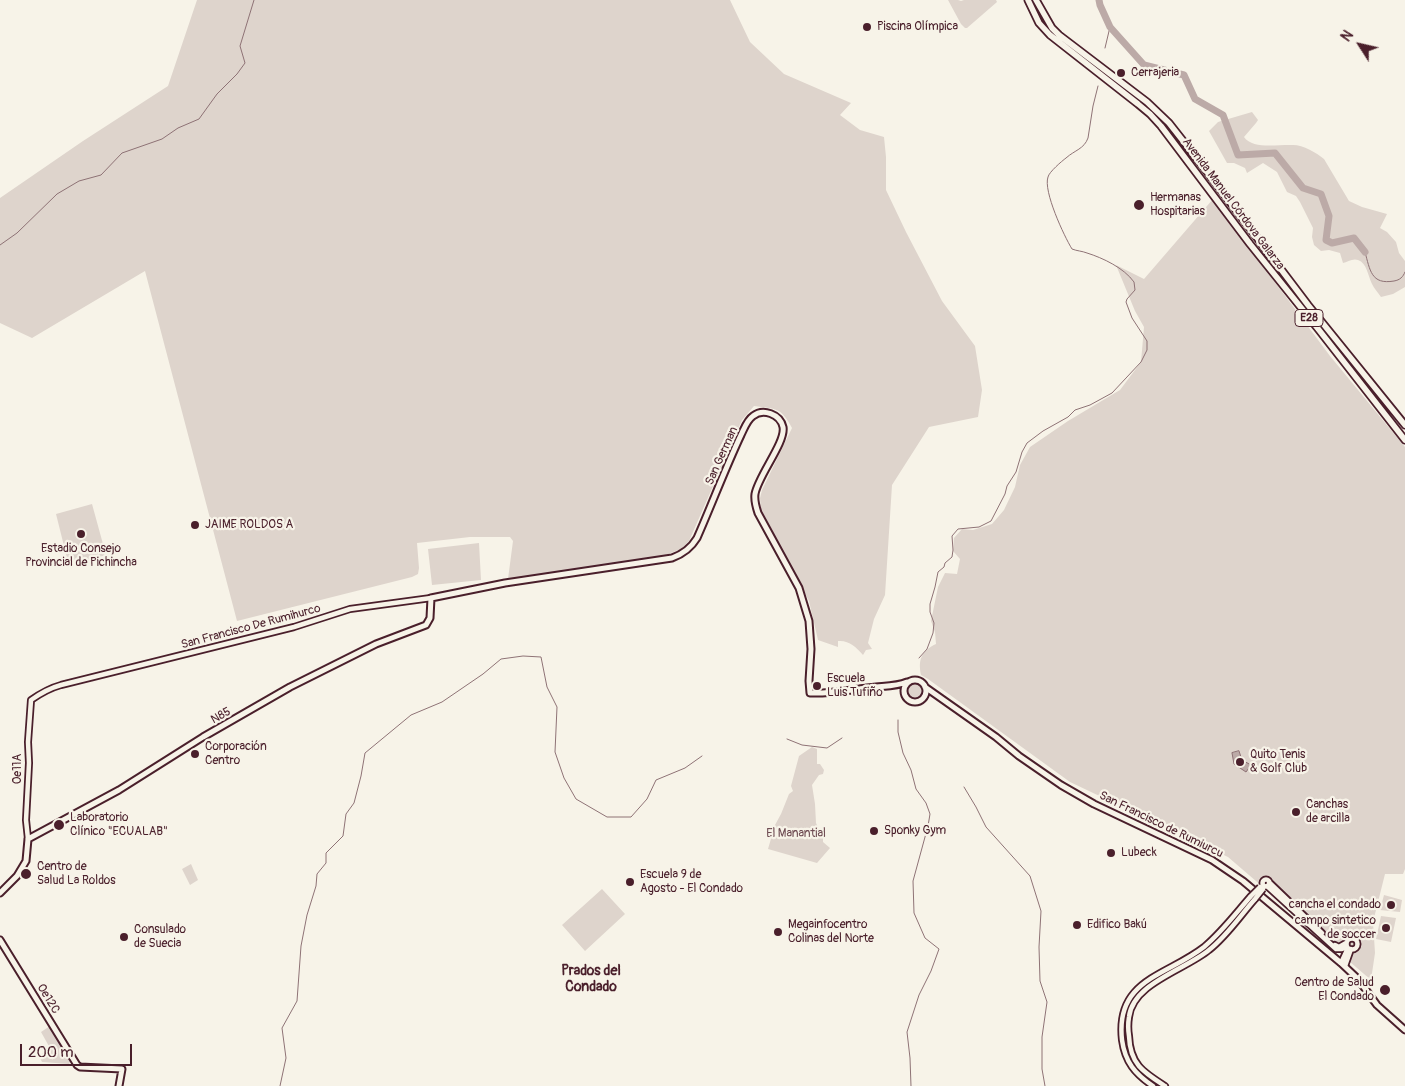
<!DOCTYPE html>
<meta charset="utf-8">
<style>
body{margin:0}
#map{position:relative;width:1405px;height:1086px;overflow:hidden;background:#f7f3e8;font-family:Pangolin,sans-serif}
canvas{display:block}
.north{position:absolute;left:1335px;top:20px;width:50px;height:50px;-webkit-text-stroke:4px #f7f3e8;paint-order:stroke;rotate:305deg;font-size:14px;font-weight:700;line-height:20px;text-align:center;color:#4a1f2b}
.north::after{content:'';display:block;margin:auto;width:18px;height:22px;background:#4a1f2b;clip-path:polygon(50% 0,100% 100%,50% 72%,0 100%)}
.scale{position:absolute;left:20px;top:1044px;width:112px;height:22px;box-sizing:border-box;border:2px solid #4a1f2b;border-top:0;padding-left:6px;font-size:15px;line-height:18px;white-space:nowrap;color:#4a1f2b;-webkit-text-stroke:4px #f7f3e8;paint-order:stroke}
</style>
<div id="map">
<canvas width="1405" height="1086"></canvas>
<div class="north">N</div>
<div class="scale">200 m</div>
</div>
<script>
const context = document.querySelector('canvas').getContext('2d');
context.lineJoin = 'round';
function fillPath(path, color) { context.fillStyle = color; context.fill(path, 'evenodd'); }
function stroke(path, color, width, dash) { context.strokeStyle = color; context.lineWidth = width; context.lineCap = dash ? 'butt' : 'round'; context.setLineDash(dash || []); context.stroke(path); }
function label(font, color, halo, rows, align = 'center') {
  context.font = font + ' Pangolin,sans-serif'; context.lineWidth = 4.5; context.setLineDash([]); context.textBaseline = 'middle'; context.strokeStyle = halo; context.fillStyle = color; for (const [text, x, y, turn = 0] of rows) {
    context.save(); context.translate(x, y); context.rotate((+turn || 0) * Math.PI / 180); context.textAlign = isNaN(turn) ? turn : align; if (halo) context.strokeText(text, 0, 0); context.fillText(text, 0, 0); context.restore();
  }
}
fillPath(new Path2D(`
 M197,0h533l20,42 34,32 67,29 -11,12 20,15 24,7 2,20v33l20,42 36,69 33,45 7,44 -4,27 -49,10 -37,58 -7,110 -11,24 -6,24 4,6 -6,1 -3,5c-7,-8 -14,-15 -25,-14v6l-20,-7 -9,-39 -48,-92 -1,-11 2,-8 30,-62c-11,-21 -16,-19 -38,-22l-12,14 -53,121 -8,8 -18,7 -142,22 -13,1 5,-38 -3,-4h-40l-53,6 2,25 -1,6 -6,3 -175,44 -92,-350 -113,67 -32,-15v-125l83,-57 85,-55z
 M948,0h10l3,1 3,-1h32l1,2 -30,26h-2l-4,-4z
 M1252,112l6,8 -2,3 -12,14c9,13 35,7 49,8 10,0 24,8 31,14l25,42 13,6 25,7 -7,14 7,4 9,10 3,11 6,8v26l-12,7 -12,3c-3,-4 -7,-9 -9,-13 -4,-8 -5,-21 -14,-24 -5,-2 -11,2 -15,3l-3,-10 -11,-3 -8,1 -7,-6 -2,-8 1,-9 -13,-26 -4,-6 -9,-4 -10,-20 -14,-9 -16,10 -2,-5 -11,-5h-7l-18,-32 9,-9z
 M1213,199l117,157 75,91v422l-2,5h-18l-12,48 2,31 -4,27 -143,-123 -158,-75 -142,-103 -7,-4c-3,-15 0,-24 15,-31l-1,-12 -4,-11 7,-34 7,-14 12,1 3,-15 -7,-8 1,-13 8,-9 11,1 19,-6 12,-14 11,-23 5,-22 10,-18 38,-26 52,-31 21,-28 3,-35 -9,-16 -19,-46 28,14z
 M92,504l14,51 -37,11 -13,-52z
 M479,543l2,37 -49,5 -4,-36z
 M907 691a8 8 0 1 1 16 0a8 8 0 1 1-16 0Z
 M812,747l5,2v15h3l4,6 -1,4 -4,1 -7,10 3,19 1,19 4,9 3,1v9l7,6 -13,15 -49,-14 7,-24 6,-11 8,-20 4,-3 -2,-5 8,-30z
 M191,864l7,16 -8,5 -8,-16z
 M602,889l23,25 -40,37 -23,-26z
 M1384,895l18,5 -2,12 -20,-2z
 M1381,916l15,2 -5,24 -15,-3z
 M50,1026l22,33 -3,5 -27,-2 -3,-6 11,-8 -9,-16z`), '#ded4cc');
const water = new Path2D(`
 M1239,751l3,9 9,5 -5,7 -12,-8 -2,-11z`);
fillPath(water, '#bcaaa7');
stroke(water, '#8e7275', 1);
stroke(new Path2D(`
 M1105,48l5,-21
 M0,245l17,-12 40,-39 22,-13 22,-6 21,-22 40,-14 16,-11 21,-9 18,-25 20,-20 8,-11 -5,-17 14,-46
 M1365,252c5,18 6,33 29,29 6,-1 9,-4 11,-9
 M919,658l8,-9 6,-16 1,-10 -4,-11v-8l5,-17 3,-15 6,-5 1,-4 7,-6 1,-7 -1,-14 6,-7 21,-2 12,-6 14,-27 2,-8 9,-14 6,-20 5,-9 16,-12 25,-14 7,-7 15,-5 22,-12 29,-31 6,-12v-9l-15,-23 -6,-16 1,-3 8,-9 -1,-8c-10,-14 -31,-24 -47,-29 -5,-2 -10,-2 -15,-4 -8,-13 -29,-58 -24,-72 1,-5 14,-16 18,-19 9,-8 18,-9 22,-20l5,-32 5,-20
 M898,720v12l5,21 8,17 5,19 10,14 4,11 -2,12 -15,55 1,32 11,25 14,11 -8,22 -12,24 -12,37 3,26 1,28
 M787,739l15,6 25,3 15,-10
 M964,787l12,20 10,20 44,49 11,35 -2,36 1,34 7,21 -5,35v32l3,17
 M280,1086l6,-28 -4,-30 15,-27 4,-55 6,-31 9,-29 1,-12 9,-11v-10l17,-17 3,-22 8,-11 7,-27 4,-23 46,-38 31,-13 41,-28 18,-15 22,-3 18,1 6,30 10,20 -2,45 9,26 12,21 31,18h24l16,-18 9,-19 29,-12 17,-12`), '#8e7275', 1);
stroke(new Path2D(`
 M1099,0l1,5 10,22 34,38 40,10 11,24 28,16 15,40 37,-2 28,35 18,6 8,22 -3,24 6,3 22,-5 11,14`), '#bcaaa7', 7);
const tertiary = new Path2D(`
 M28,839l-2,-19 3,-57 -1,-21 3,-42c10,-7 19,-12 30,-15l233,-58 56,-18 81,-11
 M1262.5 883a3.5 3.5 0 1 1 7 0a3.5 3.5 0 1 1-7 0Z
 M1269,882l53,51
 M1267,886l69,63h6l5,-2
 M1346.5 944a5.5 5.5 0 1 1 11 0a5.5 5.5 0 1 1-11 0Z
 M1335,945l4,2 7,-4
 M1341,963l7,-15
 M1345,966l6,-17
 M1153,1086c-18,-12 -28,-24 -31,-46 -7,-61 45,-64 82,-93 18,-15 32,-34 47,-51
 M1165,1086c-22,-14 -35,-22 -36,-50 -1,-6 -1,-13 0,-19 4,-34 56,-47 80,-67 18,-14 31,-34 46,-51`);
const secondary = new Path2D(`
 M904 691a11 11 0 1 1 22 0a11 11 0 1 1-22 0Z
 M925,687l71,50 23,19 42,29 33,19 118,56 31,21 98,82 17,16 19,26 28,25
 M0,893l17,-17 9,-15 2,-22 91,-49 84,-53 87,-50 86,-43 50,-19 4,-7 1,-20 74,-15 167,-25c11,-4 19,-10 25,-20 15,-34 28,-69 44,-103 3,-6 6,-15 12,-19 10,-8 27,-2 30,11 3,15 -25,49 -28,67 -1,7 1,13 3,19l41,75 10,33 2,28 -2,32 1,12c22,1 44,-4 66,-6 11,-1 21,-1 31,-5
 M0,940l77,125 3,2 42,2 -3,17`);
const primary = new Path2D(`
 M1028,0l11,23 11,12 88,69 12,10 11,12 89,118 69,86 86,110
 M1036,0l16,28 7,7 88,67 22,21 33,42 106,140 97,120`);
stroke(tertiary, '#4a1f2b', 8);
stroke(secondary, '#4a1f2b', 9);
stroke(primary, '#4a1f2b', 9);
stroke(tertiary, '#f7f3e8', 4.5);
stroke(secondary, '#f7f3e8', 5);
stroke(primary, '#f7f3e8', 5.5);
const tertiaryBridge = new Path2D(`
 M1251,896l9,-9
 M1255,899l8,-10`);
stroke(tertiaryBridge, '#4a1f2b', 8, []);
stroke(tertiaryBridge, '#f7f3e8', 4.5);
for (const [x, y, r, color] of [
 [867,27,5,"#4a1f2b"],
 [1121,73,5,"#4a1f2b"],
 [1139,205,6,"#4a1f2b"],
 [195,525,5,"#4a1f2b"],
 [81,534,5,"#4a1f2b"],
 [817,686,5,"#4a1f2b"],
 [195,754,5,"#4a1f2b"],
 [1240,762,5,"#4a1f2b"],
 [1296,812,5,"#4a1f2b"],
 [59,825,6,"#4a1f2b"],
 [874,831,5,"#4a1f2b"],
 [1111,853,5,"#4a1f2b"],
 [26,874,6,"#4a1f2b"],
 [630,882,5,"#4a1f2b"],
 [1391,905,5,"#4a1f2b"],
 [1077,925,5,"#4a1f2b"],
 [1386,928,5,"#4a1f2b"],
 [778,932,5,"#4a1f2b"],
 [124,937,5,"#4a1f2b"],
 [1385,990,6,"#4a1f2b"]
]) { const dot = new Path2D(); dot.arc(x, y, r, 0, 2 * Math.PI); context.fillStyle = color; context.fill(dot); stroke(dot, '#f7f3e8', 2); }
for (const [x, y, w] of [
 [1309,318,28]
]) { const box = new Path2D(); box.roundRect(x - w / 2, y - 8.5, w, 17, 4); context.fillStyle = '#f7f3e8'; context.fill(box); stroke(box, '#4a1f2b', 1); }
label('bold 11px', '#4a1f2b', null, [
 ["E28",1309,318]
]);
label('12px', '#4a1f2b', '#f7f3e8', [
 ["Piscina Olímpica",877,27],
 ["Cerrajeria",1131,73],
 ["Hermanas",1150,198],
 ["Hospitarias",1150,212],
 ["JAIME ROLDOS A",205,525],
 ["Estadio Consejo",81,549,"center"],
 ["Provincial de Pichincha",81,563,"center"],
 ["Escuela",827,679],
 ["Luis Tufiño",827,693],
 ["Corporación",205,747],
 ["Centro",205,761],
 ["Quito Tenis",1250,755],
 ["& Golf Club",1250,769],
 ["Canchas",1306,805],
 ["de arcilla",1306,819],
 ["Laboratorio",70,818],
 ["Clínico \"ECUALAB\"",70,832],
 ["Sponky Gym",884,831],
 ["Lubeck",1121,853],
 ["Centro de",37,867],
 ["Salud La Roldos",37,881],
 ["Escuela 9 de",640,875],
 ["Agosto - El Condado",640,889],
 ["cancha el condado",1381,905,"right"],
 ["campo sintetico",1376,921,"right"],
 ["de soccer",1376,935,"right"],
 ["Megainfocentro",788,925],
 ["Colinas del Norte",788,939],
 ["Edifico Bakú",1087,925],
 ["Consulado",134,930],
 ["de Suecia",134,944],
 ["Centro de Salud",1374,983,"right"],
 ["El Condado",1374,997,"right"]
], 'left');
label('12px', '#4a1f2b', '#f7f3e8', [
 ["Avenida Manuel Córdova Galarza",1233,204,53],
 ["San German",722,456,-66],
 ["San Francisco De Rumihurco",251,627,-15],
 ["N85",221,716,-29],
 ["Oe11A",18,769,-90],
 ["San Francisco de Rumiurcu",1161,825,26],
 ["Oe12C",48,999,59]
]);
label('12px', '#6f4c53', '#f7f3e8', [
 ["El Manantial",796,834]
]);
label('bold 14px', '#4a1f2b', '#f7f3e8', [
 ["Prados del",591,971],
 ["Condado",591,987]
]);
</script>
